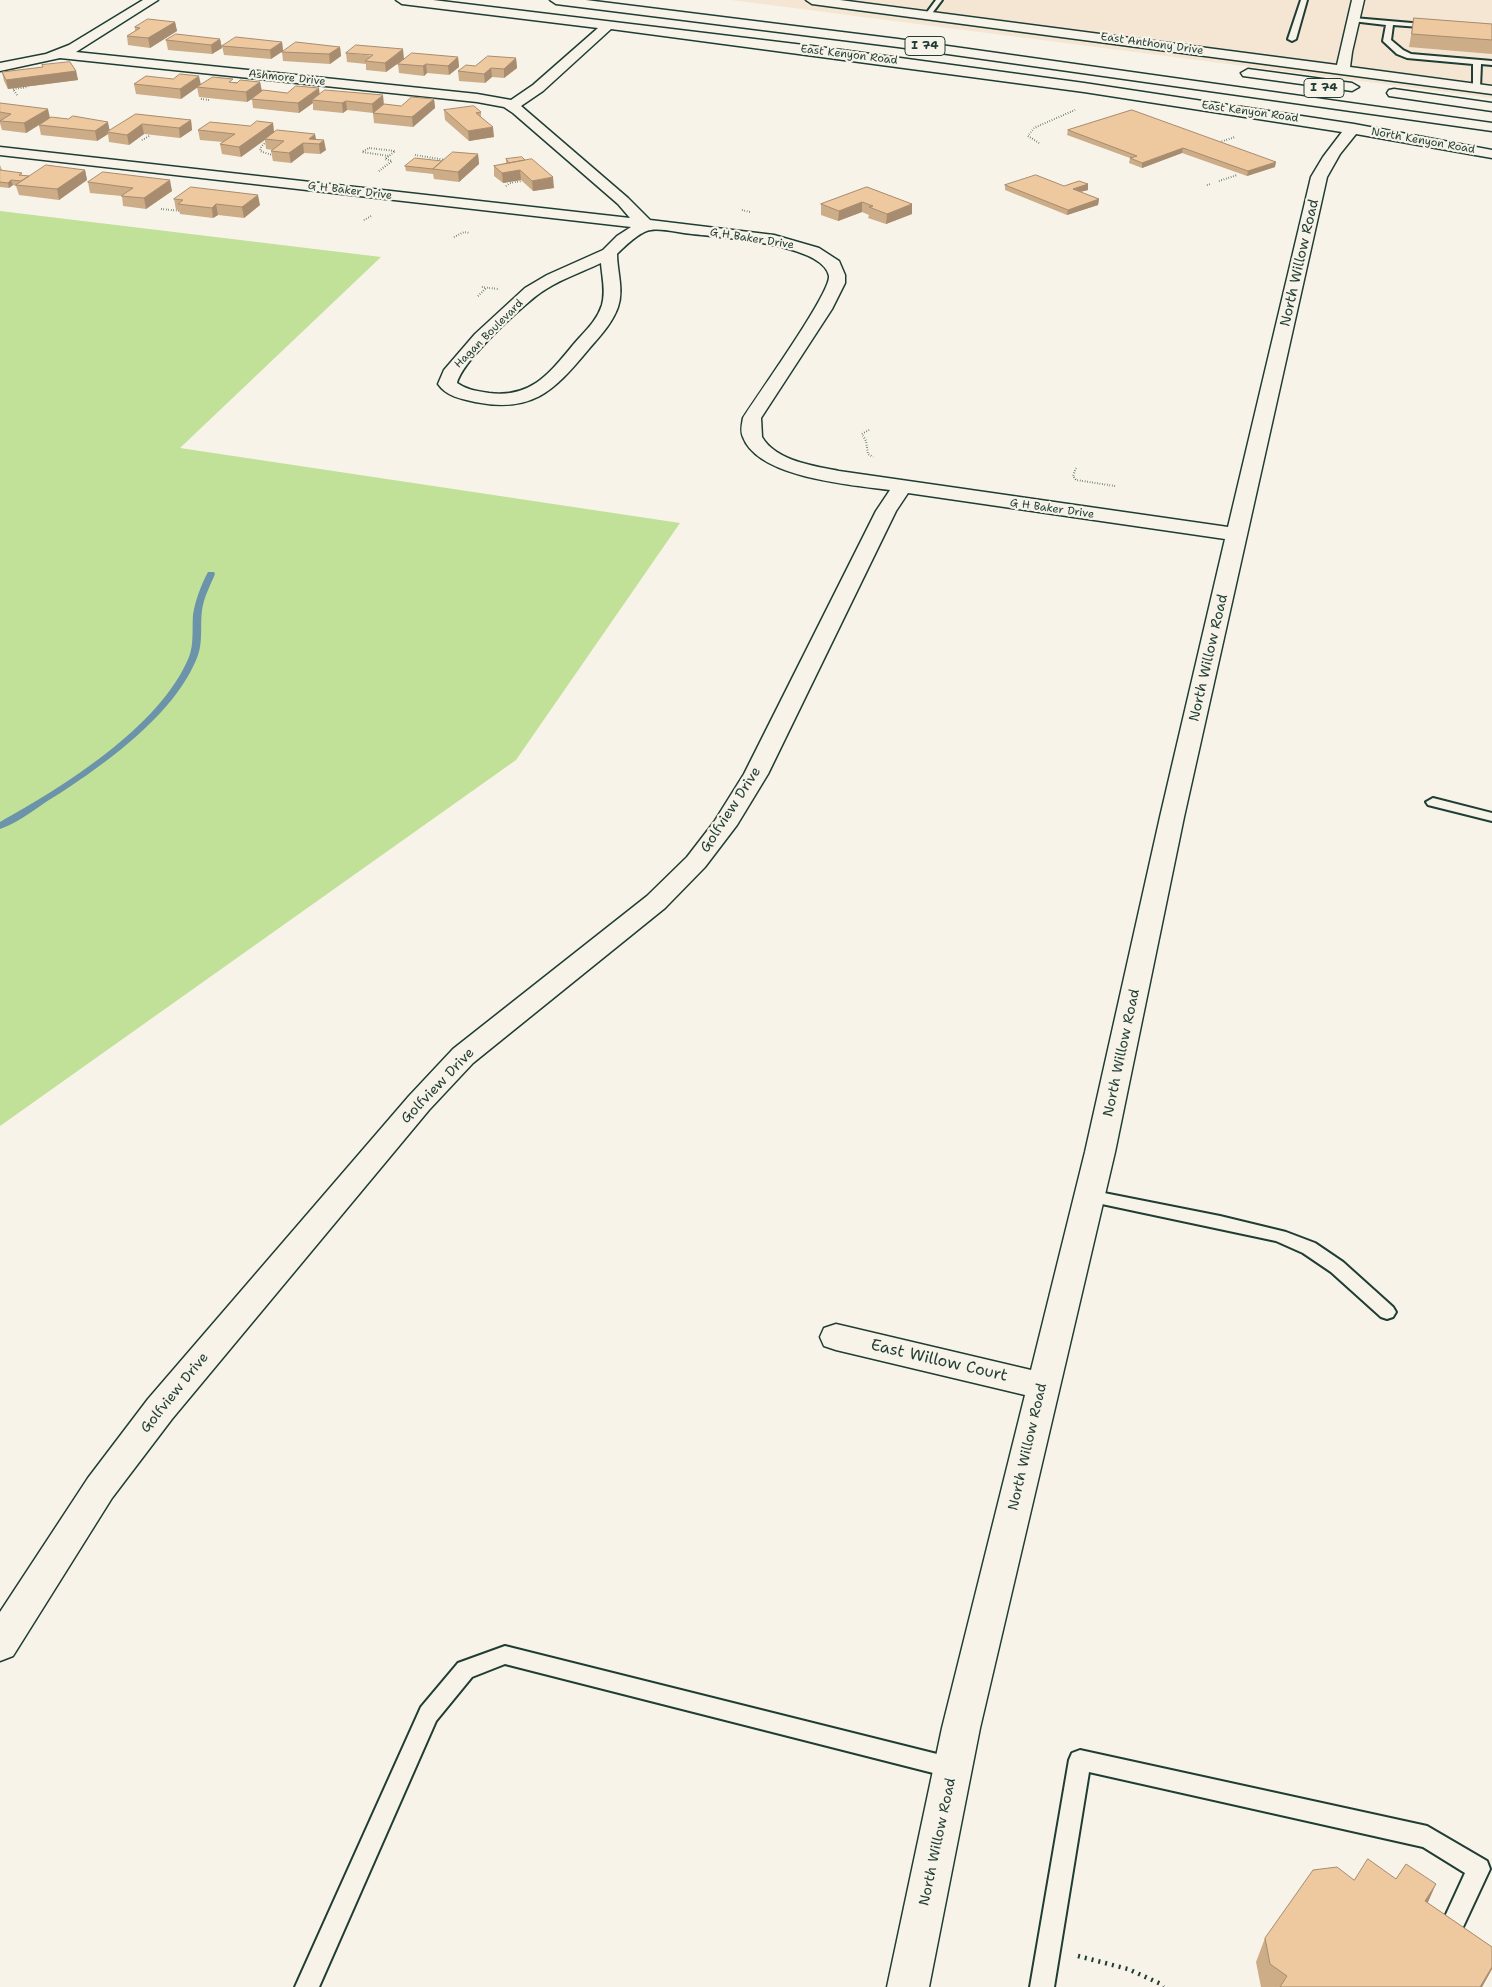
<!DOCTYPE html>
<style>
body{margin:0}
canvas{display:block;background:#f7f3e8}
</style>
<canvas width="1492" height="1987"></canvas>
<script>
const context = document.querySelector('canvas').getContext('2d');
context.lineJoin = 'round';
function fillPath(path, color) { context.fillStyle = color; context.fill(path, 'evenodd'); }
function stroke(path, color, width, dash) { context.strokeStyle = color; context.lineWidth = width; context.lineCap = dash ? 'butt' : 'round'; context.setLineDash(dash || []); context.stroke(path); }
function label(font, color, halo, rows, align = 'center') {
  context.font = font + ' "Shantell Sans",sans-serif'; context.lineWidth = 4.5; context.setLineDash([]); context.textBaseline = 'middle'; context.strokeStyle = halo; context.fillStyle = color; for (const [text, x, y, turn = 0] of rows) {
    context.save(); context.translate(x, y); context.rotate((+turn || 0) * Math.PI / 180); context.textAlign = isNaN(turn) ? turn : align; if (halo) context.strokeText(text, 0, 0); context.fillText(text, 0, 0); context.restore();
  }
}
fillPath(new Path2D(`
 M731,0h761v98z`), '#f4e6d2');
fillPath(new Path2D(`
 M0,211l381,46 -201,191 500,75 -164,237 -516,366z`), '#c1e098');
fillPath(new Path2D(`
 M208,572h6l1,2c-5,12 -11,23 -13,36 -2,15 1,31 -4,45 -22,61 -102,116 -155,149 -13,9 -28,20 -43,25v-7c64,-36 160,-95 189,-165 5,-13 3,-28 4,-42 2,-14 8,-30 15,-43z`), '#6b93aa');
const lane = new Path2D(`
 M936,0h6l-12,16h-4l-1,-1z
 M1301,0h6l-11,39 -4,2 -4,-2z
 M1354,18l81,7v2l-2,1 -40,-3 -2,15 12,10 8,4 81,7v4l-11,-1 -1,24 -7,2v-26l-66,-6 -10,-4 -14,-13 3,-16 -34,-4 -1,-1z
 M1433,798l59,15v8l-64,-16 -2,-3z
 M1089,1190l131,26 66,16 29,11 28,19 50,45 3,5 -3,5 -6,2 -6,-2 -50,-45 -28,-19 -27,-12 -193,-41 -2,-4 2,-4z
 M505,1646l448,112 8,3 3,7 -3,7 -8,3 -448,-114 -33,13 -36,44 -117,266h-24l126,-280 37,-44z
 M1080,1750l347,76 60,35 3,8 -34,73 -8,3 -8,-3 -3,-8 28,-61 -42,-26 -334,-75 -35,215h-24l39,-227 3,-7z`);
const street = new Path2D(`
 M143,0h15l-82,52 401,42 34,6 22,-15 65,-57 -196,-24 -6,-4h37l379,46 272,37 270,41 138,26v8l-136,-24 -16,20 -13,23 -143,640 -69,335 -135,576 -51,259h-42l55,-259 83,-333 -189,-45 -12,-4 -4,-9 4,-9 12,-4 195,46 54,-218 75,-335 65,-278 -317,-46 -12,18 -128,263 -31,51 -32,42 -40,41 -192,155 -44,47 -257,309 -60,79 -99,158 -13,5v-49l88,-134 60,-79 261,-303 44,-47 194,-153 40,-39 27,-35 30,-48 132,-263 14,-21c-38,-5 -132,-12 -147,-53 -3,-6 -1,-13 0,-19 13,-21 88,-125 86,-142 -5,-32 -110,-39 -137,-42 -11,-1 -31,-6 -41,-4 -11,1 -27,17 -34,24 0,17 7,36 1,53 -6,17 -19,30 -30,43 -35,42 -56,63 -113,52 -14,-3 -29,-6 -37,-18l6,-14 31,-36 50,-46 22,-13 56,-25 14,-14 14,-9 -631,-72v-8l630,71 -12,-14 -105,-91 -9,-6 -27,-5 -417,-44 -60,13v-8l46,-9 23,-9zM611,29l473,63 258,40 -19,25 -12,20 -83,350 -389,-56c-25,-5 -63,-10 -77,-34l-1,-19 71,-109 13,-26v-8l-6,-14 -20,-13 -45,-13 -124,-15 -22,-22 -107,-92 22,-15zM601,263c1,14 5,28 1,42 -5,16 -18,27 -29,40 -24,29 -42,53 -84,48 -12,-2 -22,-3 -32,-10 6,-23 59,-71 79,-87 19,-15 44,-23 65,-33z
 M806,0h34l497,65 15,-65h12l-12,52 -2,15 142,19v8l-680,-90z`);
const highway = new Path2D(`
 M550,0h36l312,39 594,84v8l-594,-84 -342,-43z
 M1248,69l104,14 7,4 -7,4 -109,-15 -2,-3z
 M1394,89l98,14v8l-103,-15 -2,-3 2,-3z`);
stroke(lane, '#1f3d34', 4);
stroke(street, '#1f3d34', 3);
stroke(highway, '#1f3d34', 3);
stroke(new Path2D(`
 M17,95l-4,-6 15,-2
 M201,99l8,1
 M142,140l7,-4
 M268,140l-7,7 -1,4 12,4
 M1039,143l-11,-7 6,-8 41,-18
 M1217,143l18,-6
 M369,148l26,3 -6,5 -27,-4z
 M415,155l31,5
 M379,171l13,-10 -7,-2 4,-3
 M1219,181l18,-6
 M1207,185l4,-1
 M506,186l4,-3 11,-2
 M161,209l22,2
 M742,210l8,2
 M364,220l7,-4
 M454,237l10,-5 6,1
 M482,287l16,2
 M478,296l8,-8
 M869,430l-7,4 4,7 2,13 5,3
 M1076,468l-3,8 3,4 39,6`), '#1f3d34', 2, [0.5, 2]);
stroke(new Path2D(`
 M1078,1956l50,13 33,15 2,3`), '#1f3d34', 4.5, [2, 5]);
fillPath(lane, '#f7f3e8');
fillPath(street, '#f7f3e8');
fillPath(highway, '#f7f3e8');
fillPath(new Path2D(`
 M1414,18l78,6v30l-83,-7z
 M175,22l2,9 -27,17 -22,-3 -1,-9 8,-5v-4z
 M220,39l2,9 -10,6 -44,-4 -2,-10z
 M282,42l1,9 -12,8 -47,-4 -2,-9z
 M340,47l1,9 -11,8 -47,-3 -1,-9z
 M346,53l58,6 -18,13 -20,-2v-6l-19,-2z
 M458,57l1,10 -10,8 -22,-2 -3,3 -25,-3 -1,-9z
 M516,58l1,10 -13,10 -12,-1 -7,6 -26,-2 -1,-10 17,-5z
 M76,71l2,9 -70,9 -4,-8 -2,-9z
 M233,82h27l2,9 57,4 65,9 17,2 33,-7 1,9 -22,19 -39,-4 -1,-10 -26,-3 -4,3 -30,-3v-7l-14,10 -46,-5 -1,-9 -5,3 -48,-5 -2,-10 -16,12 -45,-5 -2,-10 67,1z
 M0,103l50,15 60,13 26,-17 55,6 1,10 -12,8 -36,-4 -15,11 -20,-3 -1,-8 -11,7 -56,-6 -2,-10 -13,8 -24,-3 -2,-7z
 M444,110l37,2v5l13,20 -25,4 -24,-21z
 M1132,110l143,57 -28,9 -65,-23 -40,15 -13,-5 1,-5 -63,-23 1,-5z
 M273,123l1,9 42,7 10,11 -6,4 -16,-1 -13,10 -18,-2 -2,-10 2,-1 -7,-1 -1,-9 -24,17 -19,-3 -2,-10 3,-2 -23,-2 -2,-10 52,-4z
 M478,154l1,10 -20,18 -25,-3 -1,-5 -27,-3 -1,-5 37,-5z
 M506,159l48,29 -21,3 -12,-11 -18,3 -9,-7v-10l12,-3z
 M0,165l2,5 -1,1 28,5 56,-6 2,10 -28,20 -40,-5 -3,-9 -3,-1 -4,3 -9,-1z
 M88,182l84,9 -26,18 -23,-3 -1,-10 -32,-3z
 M1088,184v6l-8,2 19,7 -1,6 -31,10 -62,-25v-5l59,1z
 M867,187l45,17v10l-26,10 -18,-6 1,-3 -7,-3 -24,9 -17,-6v-11z
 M174,199l86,6 -16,13 -26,-3 -5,3 -33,-4 -1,-4h-3z
 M1354,1880l74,23 64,44v22l-10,18h-221l-5,-25 9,-24z`), '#cdac88');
fillPath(new Path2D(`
 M175,22l2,9 -27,17 -2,-10z
 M220,39l2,9 -10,6 -1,-9z
 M282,42l1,9 -12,8 -1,-9z
 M340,47l1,9 -11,8 -1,-10z
 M403,49l1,10 -18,13 -1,-9z
 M458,57l1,10 -10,8 -1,-9z
 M516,58l1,10 -13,10v-9z
 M426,64l1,9 -3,3 -1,-10z
 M491,68l1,9 -7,6 -1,-9z
 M76,71l2,9 -70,9 -2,-9z
 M199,76l2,9 -20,14 -1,-10z
 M260,82l2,10 -15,10 -1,-10z
 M319,88l1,10 -8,2 1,3 -14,10 -1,-10z
 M383,95l1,10 -11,8 -1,-9z
 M434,99l1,9 -22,19 -1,-10z
 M346,101l1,9 -4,3 -1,-10z
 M48,109l2,9 -24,15 -2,-10z
 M191,120l1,10 -12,8 -1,-10z
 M108,122l2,10h-3l1,2 -11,7 -2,-10z
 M273,123l1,10 -33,24 -2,-10z
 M142,124l2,10 -15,11 -2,-10z
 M493,127l1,10 -25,4 -1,-10z
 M315,134l2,10 -8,-5z
 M324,140l2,10 -6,4 -1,-10z
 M303,143l1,10 -13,10 -2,-10z
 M1183,148l-1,5 -40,15v-5z
 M478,154l1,10 -20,18 -1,-10z
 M1276,162l-1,5 -28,9 1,-5z
 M85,170l2,10 -28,20 -2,-11z
 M520,170l1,10 -18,3 -1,-10z
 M553,177l1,11 -21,3 -1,-10z
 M11,180l2,5 -4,3 -1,-5z
 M170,180l2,11 -26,18 -2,-11z
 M1088,184v6l-16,4 1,-5z
 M258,195l2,10 -16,13 -2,-11z
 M1099,199l-1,6 -31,10 1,-5z
 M862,202v10l-24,9 1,-10z
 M216,204l2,11 -5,3 -1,-10z
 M912,204v10l-26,10 1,-10z
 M1436,1884l-11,25v-8z
 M1492,1967v2l-10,18h-2z`), '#a78c6f');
const building = new Path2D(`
 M1414,18l78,6v16l-80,-6z
 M148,19l27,3 -27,16 -21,-2 13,-8 -5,-1z
 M176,34l44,5 -9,6 -45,-5z
 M236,37l46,5 -12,8 -48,-4z
 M296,42l44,5 -11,7 -47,-2z
 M356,45l47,4 -18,14 -20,-2 8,-6 -27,-2z
 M412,53l46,4 -10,9 -22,-2 -3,2 -25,-2z
 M488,56l28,2 -12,11 -13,-1 -7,6 -26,-3 8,-6 9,1z
 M70,62l6,9 -70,9 -4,-8 41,-5 -1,-2z
 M180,74l19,2 -19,13 -46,-5 12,-8 27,3z
 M213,77l20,2 -4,3 8,1 3,-3 20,2 -14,10 -49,-5z
 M296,86l23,2 -21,15 -47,-4 12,-9 24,3z
 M325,90l58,5 -11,9 -26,-3 -4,2 -30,-3z
 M412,97l22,2 -22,18 -39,-4 11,-9 17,2z
 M0,103l48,6 -24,14 -24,-2 11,-7 -11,-2z
 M474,106l7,6 -5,1 17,14 -25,4 -24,-21z
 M1132,110l144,52 -28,9 -65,-23 -41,15 -12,-5 7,-2 -69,-26z
 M136,114l55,6 -12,8 -37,-4 -15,11 -20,-3z
 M73,116l35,6 -13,9 -56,-6 12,-8 17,2z
 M257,121l16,2 -34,24 -19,-3 15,-10 -37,-4 12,-8 40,4z
 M277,130l38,4 -6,5 15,1 -5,4 -16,-1 -14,10 -18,-2 13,-10 -19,-2z
 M453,152l25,2 -20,18 -25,-3z
 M522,157l3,3 -16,3 -3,-4z
 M415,158l27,3 -9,8 -28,-3z
 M532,159l21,18 -21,4 -12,-11 -18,3 -8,-7z
 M46,165l39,5 -28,19 -41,-4z
 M0,170l22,3 -3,2 10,1 -8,5 -10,-1 -3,3 -8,-1z
 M103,172l67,8 -26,18 -23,-2 12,-8 -45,-6z
 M1036,175l28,11 15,-5 9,3 -15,5 26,10 -31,11 -63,-25z
 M191,187l67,8 -16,12 -26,-3 -4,4 -34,-4 5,-4 -9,-1z
 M867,187l45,17 -25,10 -18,-7 4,-1 -11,-4 -23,9 -18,-7z
 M1368,1859l28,20 10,-15 30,20 -11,17 67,46v20l-12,20h-200l7,-11 -17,-12 -5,-26 48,-68 24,-3 17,13z`);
fillPath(building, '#eec89e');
stroke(building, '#a78c6f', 1);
label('11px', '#1f3d34', '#f7f3e8', [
 ["East Anthony Drive",1152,44,8],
 ["East Kenyon Road",849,55,7],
 ["Ashmore Drive",287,78,6],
 ["East Kenyon Road",1250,112,8],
 ["North Kenyon Road",1423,141,10],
 ["G H Baker Drive",350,191,7],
 ["G H Baker Drive",752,239,9],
 ["Hagan Boulevard",489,334,-45],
 ["G H Baker Drive",1052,509,8]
]);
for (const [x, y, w] of [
 [925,46,40],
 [1324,88,40]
]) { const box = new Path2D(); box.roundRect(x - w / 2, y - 9.5, w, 19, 4); context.fillStyle = '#f7f3e8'; context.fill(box); stroke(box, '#1f3d34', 1); }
label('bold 12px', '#1f3d34', null, [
 ["I 74",925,46],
 ["I 74",1324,88]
]);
label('14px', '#1f3d34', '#f7f3e8', [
 ["North Willow Road",1300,263,-77],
 ["North Willow Road",1209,658,-77],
 ["Golfview Drive",731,810,-57],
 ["North Willow Road",1122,1053,-78],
 ["Golfview Drive",438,1086,-46],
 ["Golfview Drive",175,1393,-51],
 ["North Willow Road",1028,1447,-77],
 ["North Willow Road",938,1842,-78]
]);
label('16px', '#1f3d34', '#f7f3e8', [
 ["East Willow Court",939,1361,13]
]);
</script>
